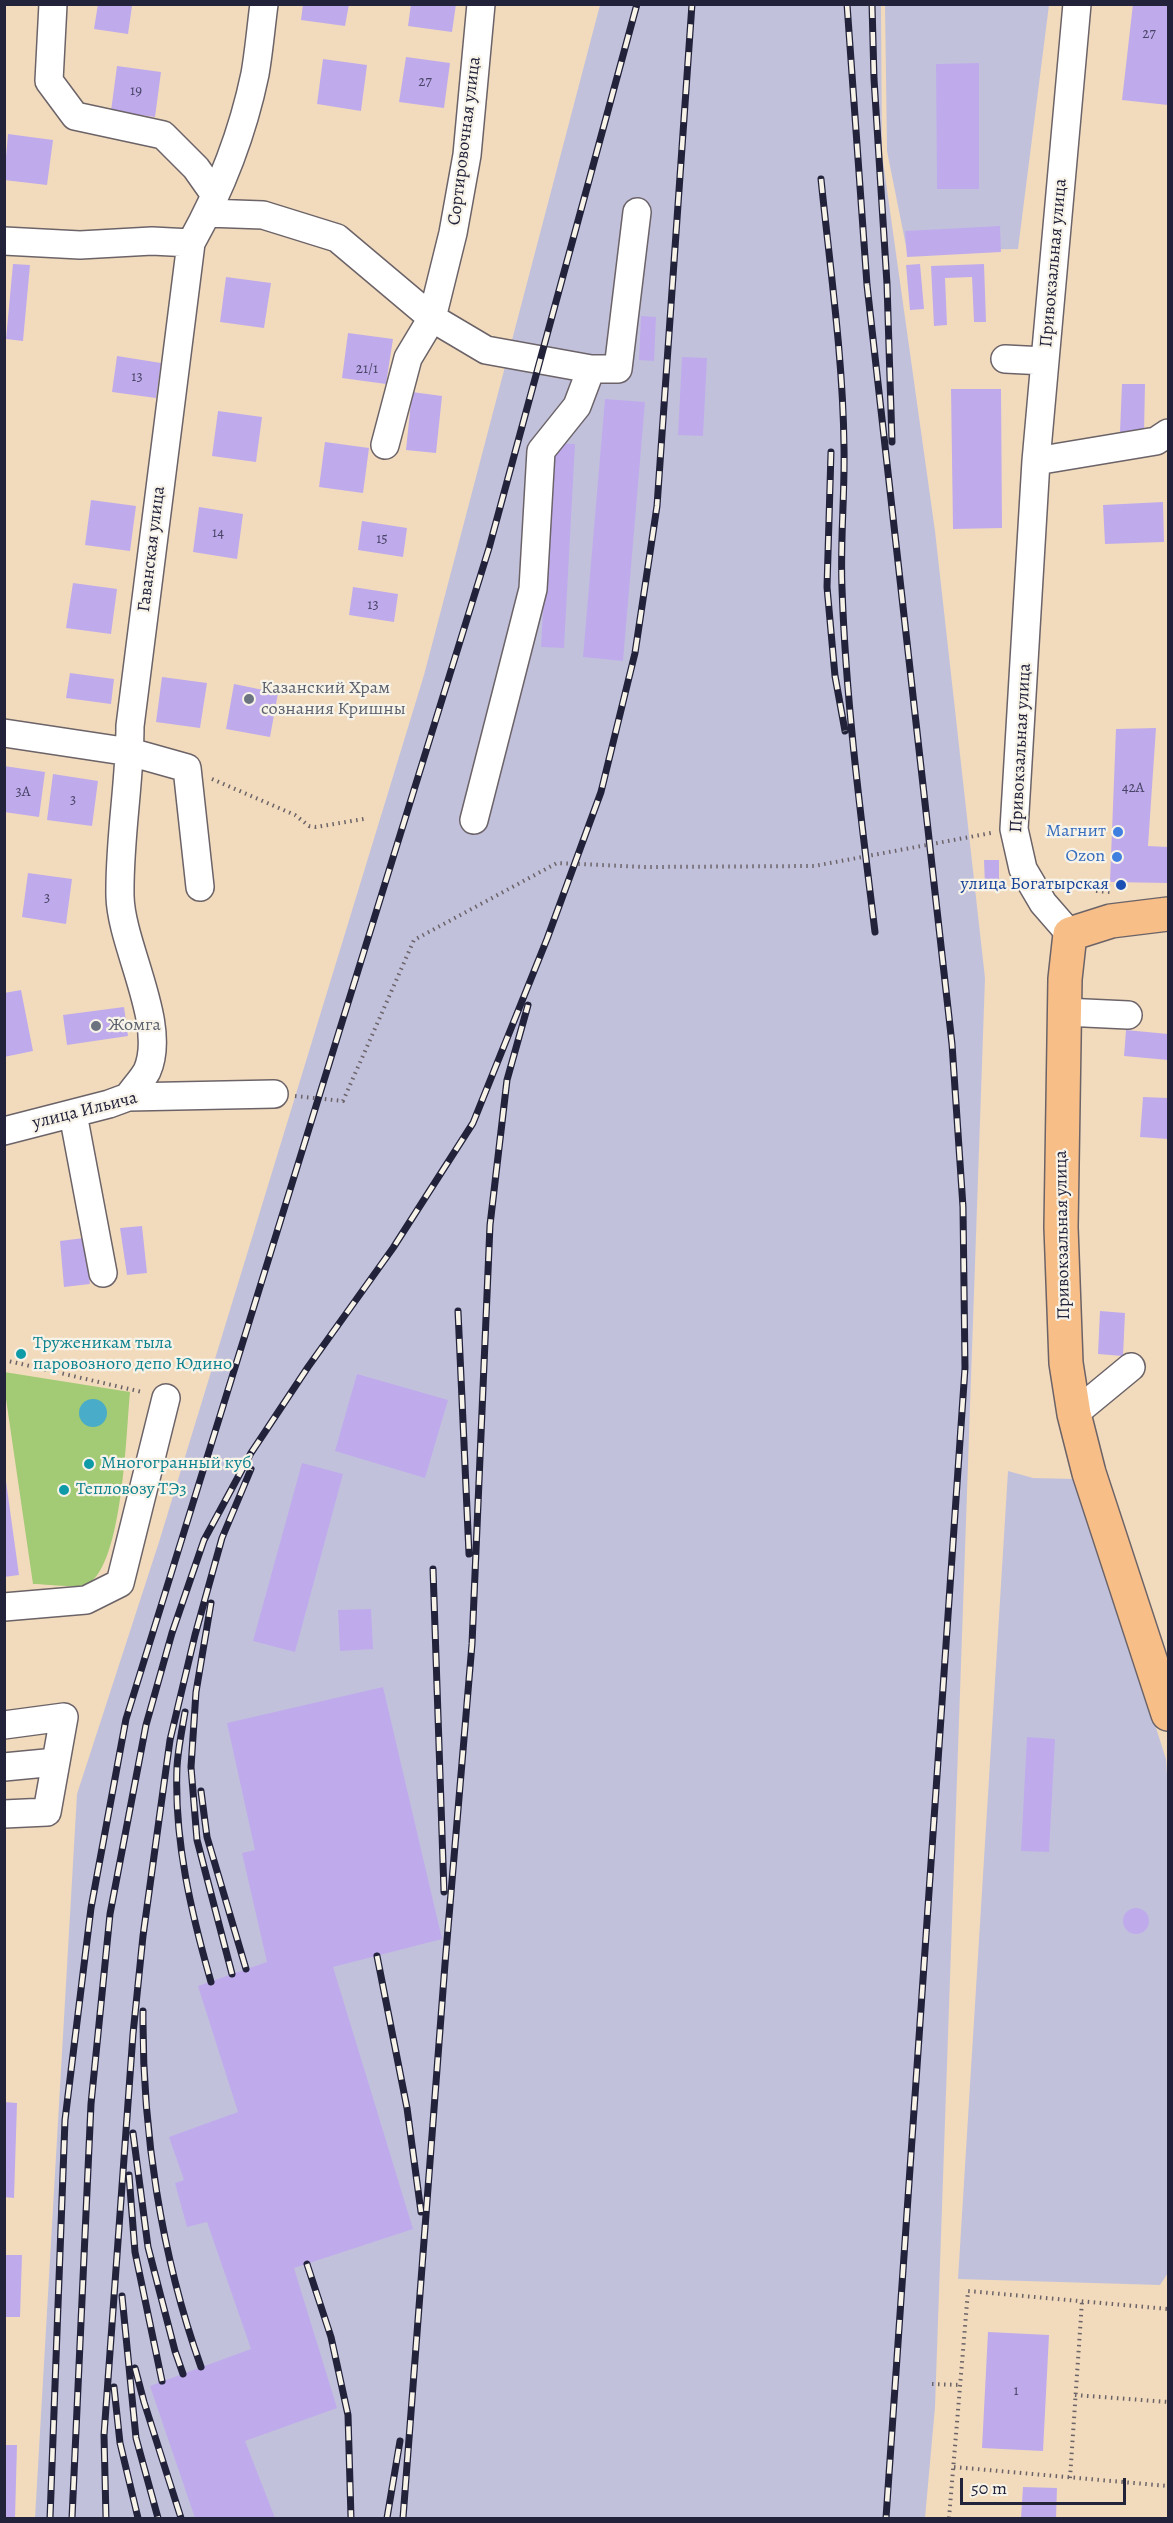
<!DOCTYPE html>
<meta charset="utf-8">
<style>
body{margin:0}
#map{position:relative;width:1173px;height:2523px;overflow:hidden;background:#f2dbbc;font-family:Alegreya,serif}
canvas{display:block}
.frame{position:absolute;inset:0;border:6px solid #22223b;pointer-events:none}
.scale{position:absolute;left:960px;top:2478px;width:166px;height:27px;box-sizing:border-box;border:3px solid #22223b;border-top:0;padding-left:8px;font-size:18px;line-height:21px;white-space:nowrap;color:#22223b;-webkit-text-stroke:4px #f7f3e8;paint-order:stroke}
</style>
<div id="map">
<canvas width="1173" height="2523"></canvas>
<div class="frame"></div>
<div class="scale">50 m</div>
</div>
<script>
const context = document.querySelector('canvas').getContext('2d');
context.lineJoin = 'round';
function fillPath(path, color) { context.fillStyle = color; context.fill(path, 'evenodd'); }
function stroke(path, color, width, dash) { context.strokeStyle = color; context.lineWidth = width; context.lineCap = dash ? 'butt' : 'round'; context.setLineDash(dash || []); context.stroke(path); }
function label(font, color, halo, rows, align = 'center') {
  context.font = font + ' Alegreya,serif'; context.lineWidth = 4.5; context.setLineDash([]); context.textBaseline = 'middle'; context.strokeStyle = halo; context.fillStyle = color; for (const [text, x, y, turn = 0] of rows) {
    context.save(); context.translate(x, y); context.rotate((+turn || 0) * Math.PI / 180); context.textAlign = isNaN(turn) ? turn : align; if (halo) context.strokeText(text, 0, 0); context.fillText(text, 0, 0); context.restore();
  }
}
fillPath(new Path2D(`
 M600,5h281l1,149 53,377 50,447 -50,1429 -10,111h-890l42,-724 82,-252 265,-867z
 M885,5h164l-31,244 -111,2 -20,-100z
 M1008,1471l25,7 43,1 90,280 2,31v483l-8,12 -202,-6z`), '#c2c1dc');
fillPath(new Path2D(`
 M4,1372l126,20c-4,41 -7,171 -42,192 -8,5 -43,0 -55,0l-28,-192z`), '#a3ca75');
fillPath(new Path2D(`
 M79 1413a14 14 0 1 1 28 0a14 14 0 1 1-28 0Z`), '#49acc8');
fillPath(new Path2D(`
 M98,4l34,2 -4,28 -34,-5z
 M303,4h46l-4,22 -44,-6z
 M411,4h45l-4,28 -44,-6z
 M1133,4h35l-1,74h1v27l-46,-5z
 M406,57l44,6 -6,45 -45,-6z
 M323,59l44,6 -6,46 -44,-7z
 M979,63v126h-42l-1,-125z
 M117,66l44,6 -6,45 -44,-6z
 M8,134l45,6 -6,45 -43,-5z
 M1000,226l1,26 -94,5 -2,-26z
 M13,264l17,1 -7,76 -17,-2z
 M920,264l4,45 -14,1 -4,-45z
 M984,264l2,58h-12l-2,-45 -27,1 2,47 -13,1 -3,-60z
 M226,277l45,6 -7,45 -44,-6z
 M641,316l15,1 -2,44 -15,-1z
 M348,333l45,6 -7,45 -44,-6z
 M117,356l44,7 -5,35 -44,-6z
 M682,357l25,1 -4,78 -25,-1z
 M1122,384h23l-1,49 -24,-1z
 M951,389h50l1,139 -49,1z
 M412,392l30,4 -6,57 -30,-3z
 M605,399l40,3 -22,259 -40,-4z
 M218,411l44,6 -6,45 -44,-6z
 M325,442l44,6 -6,45 -44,-6z
 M552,443l23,1 -11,204 -23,-1z
 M91,500l45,6 -6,45 -45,-6z
 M1163,502l1,40 -59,2 -2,-39z
 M199,507l44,7 -6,45 -44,-7z
 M362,521l45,7 -4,29 -45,-7z
 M73,583l44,6 -6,45 -45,-6z
 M353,587l45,7 -4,28 -45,-7z
 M70,673l44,6 -3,25 -45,-6z
 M162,677l45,6 -7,45 -44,-6z
 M234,684l44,9 -8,44 -44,-8z
 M1156,728l-8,118 20,1v36l-58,-1 6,-153z
 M4,766l41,6 -6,45 -35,-5z
 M53,774l45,7 -6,45 -45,-6z
 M984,860h15v26h-14z
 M28,873l44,6 -6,45 -44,-7z
 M21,990l12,61 -29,6v-64z
 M124,1007l4,29 -61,9 -4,-30z
 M1126,1030l42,4v26l-44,-4z
 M1143,1097l25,1v41l-28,-2z
 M142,1226l5,47 -20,2 -7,-47z
 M84,1238l6,46 -26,3 -4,-46z
 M1100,1311l25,2 -2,43 -25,-2z
 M357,1374l91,26 -23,78 -90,-27z
 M302,1463l41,11 -48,178 -42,-11z
 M4,1467l15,108 -15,2z
 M371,1609l2,40 -33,2 -2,-41z
 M383,1687l59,252 -109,28 80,262 -119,39 43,140 -92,33 30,77h-80l-45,-132 101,-37 -44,-127 -20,5 -12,-44 9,-3 -15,-43 69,-25 -40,-126 69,-24 -25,-109 13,-3 -28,-127z
 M1027,1737l28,2 -6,113 -28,-1z
 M1123 1921a13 13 0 1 1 26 0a13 13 0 1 1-26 0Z
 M4,2102l13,1 -3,95 -10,-1z
 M4,2255h18l-2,62h-16z
 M988,2332l61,3 -6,116 -61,-3z
 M4,2445h13l-2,73h-11z
 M1023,2487l34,1 -1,30h-35z`), '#bfabec');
const minor = new Path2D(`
 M53,4l-4,77 26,35 88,19 33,33 19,27
 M207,213l56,2 74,23 95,80 54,32 105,19h27l19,-157
 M4,241l76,4 72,-4 39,2
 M1005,359l40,2
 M385,445l23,-87 24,-40 21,-85 14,-78 14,-151
 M1036,461l120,-20 12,-8
 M4,733l126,19 57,16 13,119
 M474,820l59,-231 8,-138 36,-45 14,-37
 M1070,934l-27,-31 -20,-34 -9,-40 22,-368 41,-457
 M1064,1012l64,3
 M128,1097c6,-9 14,-17 19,-26 21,-47 -26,-125 -27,-175 -1,-57 10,-114 10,-170l61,-483c29,-52 52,-111 64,-169 4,-23 6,-47 9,-70
 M73,1114l30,159
 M4,1131l105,-27 19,-7 146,-3
 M1074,1414l57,-47
 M4,1607l82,-7 34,-17 46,-185
 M4,1725l60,-8 -17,95 -43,2
 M4,1767l52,-5`);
const major = new Path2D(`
 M1168,914l-57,7 -41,13 -5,45 -4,248 5,136 8,51 15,59 79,241`);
stroke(minor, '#6b6368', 30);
stroke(major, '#6b6368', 36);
stroke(new Path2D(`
 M212,779l83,36 14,11 7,1 48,-8
 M1096,891l15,1
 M295,1096l48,5 71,-161 143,-77 88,4 169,-1 177,-33
 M4,1360l138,32
 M932,2384l29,1
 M1075,2395l93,7
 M954,2467l214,19
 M1070,2478l12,-177
 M949,2518l19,-227 200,18`), '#6b6368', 4, [1.5, 4.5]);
stroke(minor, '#fff', 27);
stroke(major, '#f7be87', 33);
const rail = new Path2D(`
 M847,4l20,281 85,759 11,163 2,161 -79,1150
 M872,4l2,75 13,205 5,158
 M821,179c9,89 22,178 23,268 1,47 -4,94 -2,141 4,115 19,230 33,344
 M831,452l-4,135 8,89 10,55
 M458,1311l11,243
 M433,1569l11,323
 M211,1603l-15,89 -5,75 6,73 35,134
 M185,1712c-3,18 -7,37 -8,55 -3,73 14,145 34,215
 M201,1791l6,46 39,132
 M377,1956l30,152 14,104
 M143,2011c-1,119 18,244 58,356
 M133,2133l15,114 27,104 8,23
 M129,2175l6,77 27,129
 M307,2264l24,73 17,78 3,103
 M122,2296l14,142 22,80
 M135,2368l9,34 37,116
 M114,2387l6,56 18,75
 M50,2518l15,-398 26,-212 35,-189 363,-1171 148,-544
 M72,2518l19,-414 19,-190 36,-189 26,-92 32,-93 47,-87 57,-86 85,-119 80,-125 74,-184 54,-147 34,-139 22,-147 35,-502
 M106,2518l-2,-83 29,-401 10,-98 27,-196 25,-105 27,-97 29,-69
 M387,2518l13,-77
 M403,2518l42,-554 27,-320 18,-419 17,-145 21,-75`);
stroke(rail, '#22223b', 7);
stroke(rail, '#f7f3e8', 4.5, [14]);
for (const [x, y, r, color] of [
 [249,699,6,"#6b7280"],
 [1118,832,6,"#3f7fe0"],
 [1117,857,6,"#3f7fe0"],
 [1121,885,6,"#1a4fb4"],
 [96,1026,6,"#6b7280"],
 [21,1354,6,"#0f9aa8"],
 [89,1464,6,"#0f9aa8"],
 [64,1490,6,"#0f9aa8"]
]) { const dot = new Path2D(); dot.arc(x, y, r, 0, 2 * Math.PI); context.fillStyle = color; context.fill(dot); stroke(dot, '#f7f3e8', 2); }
label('15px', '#494467', null, [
 ["27",1149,34],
 ["27",425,82],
 ["19",136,91],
 ["21/1",367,369],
 ["13",137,377],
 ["14",218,533],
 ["15",382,539],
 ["13",373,605],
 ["42А",1133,788],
 ["3А",23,792],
 ["3",73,800],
 ["3",47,898],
 ["1",1016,2391]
]);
label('18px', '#22223b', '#f7f3e8', [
 ["Сортировочная улица",465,141,-83],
 ["Привокзальная улица",1054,263,-85],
 ["Гаванская улица",152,549,-83],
 ["Привокзальная улица",1021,748,-87],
 ["улица Ильича",85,1111,-14],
 ["Привокзальная улица",1063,1235,-91]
]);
label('18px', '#5b616d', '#f7f3e8', [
 ["Казанский Храм",261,689],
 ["сознания Кришны",261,710],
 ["Жомга",108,1026]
], 'left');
label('18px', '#366cbe', '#f7f3e8', [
 ["Магнит",1106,832],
 ["Ozon",1105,857]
], 'right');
label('18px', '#164399', '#f7f3e8', [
 ["улица Богатырская",1109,885]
], 'right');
label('18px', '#0d838f', '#f7f3e8', [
 ["Труженикам тыла",33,1344],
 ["паровозного депо Юдино",33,1365],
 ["Многогранный куб",101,1464],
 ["Тепловозу ТЭ3",76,1490]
], 'left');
</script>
